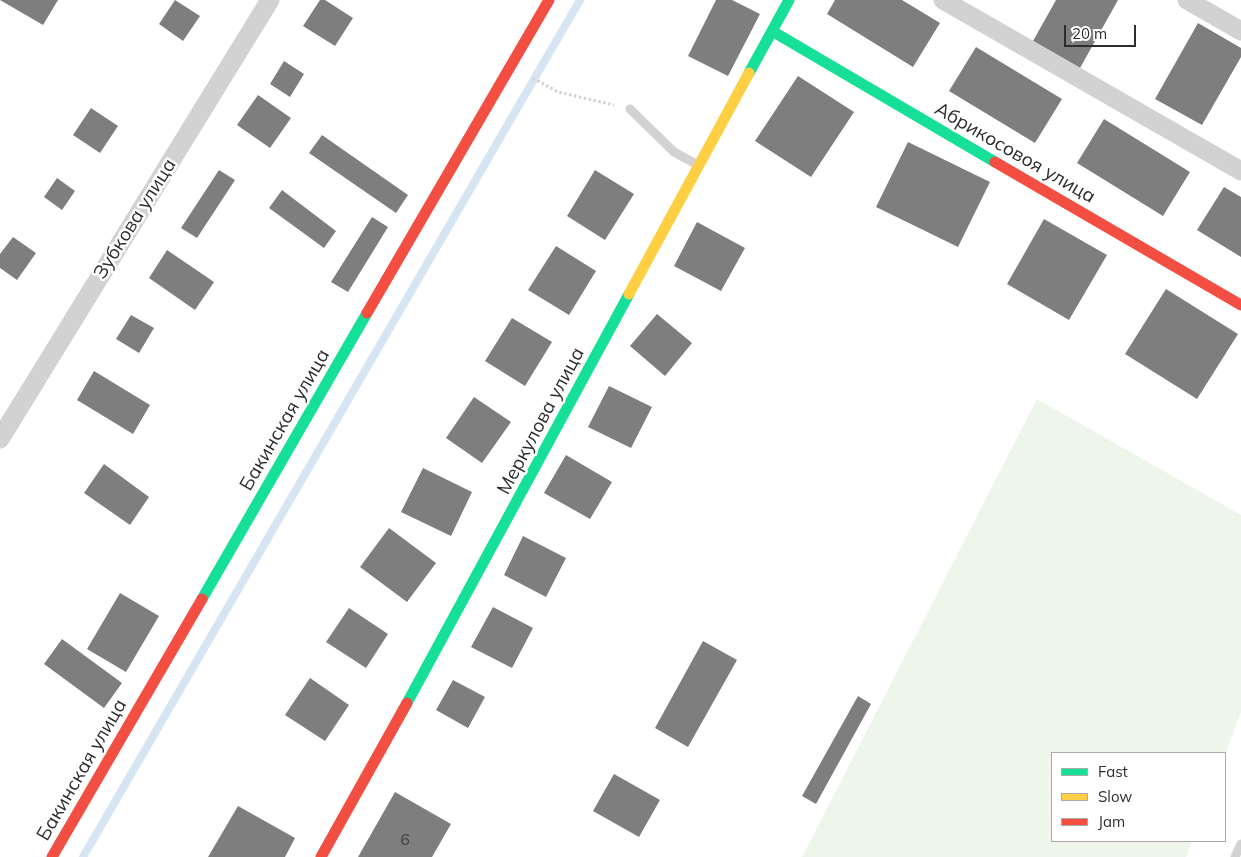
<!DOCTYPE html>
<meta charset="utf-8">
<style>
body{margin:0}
#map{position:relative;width:1241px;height:857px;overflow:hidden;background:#fff;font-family:Mulish,sans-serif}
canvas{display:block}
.legend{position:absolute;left:1051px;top:752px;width:175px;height:90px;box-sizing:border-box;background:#fff;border:1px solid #ababab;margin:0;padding:6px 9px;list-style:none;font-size:15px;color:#2d2d2d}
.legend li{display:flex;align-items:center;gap:10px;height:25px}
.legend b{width:25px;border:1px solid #ababab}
.scale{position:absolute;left:1064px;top:25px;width:72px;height:22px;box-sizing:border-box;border:2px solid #2d2d2d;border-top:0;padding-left:6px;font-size:15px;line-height:18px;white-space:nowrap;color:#2d2d2d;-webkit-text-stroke:4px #fff;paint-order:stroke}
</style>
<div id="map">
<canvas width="1241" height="857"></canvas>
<ul class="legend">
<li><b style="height:6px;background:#16e098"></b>Fast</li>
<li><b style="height:6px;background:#ffcf43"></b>Slow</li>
<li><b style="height:6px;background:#f24e42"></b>Jam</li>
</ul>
<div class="scale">20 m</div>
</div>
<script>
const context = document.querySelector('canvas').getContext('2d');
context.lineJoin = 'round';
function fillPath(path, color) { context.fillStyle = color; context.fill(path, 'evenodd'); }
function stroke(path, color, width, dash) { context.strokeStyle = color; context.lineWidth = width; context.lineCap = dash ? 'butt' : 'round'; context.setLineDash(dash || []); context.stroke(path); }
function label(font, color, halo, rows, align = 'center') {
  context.font = font + ' Mulish,sans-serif'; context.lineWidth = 5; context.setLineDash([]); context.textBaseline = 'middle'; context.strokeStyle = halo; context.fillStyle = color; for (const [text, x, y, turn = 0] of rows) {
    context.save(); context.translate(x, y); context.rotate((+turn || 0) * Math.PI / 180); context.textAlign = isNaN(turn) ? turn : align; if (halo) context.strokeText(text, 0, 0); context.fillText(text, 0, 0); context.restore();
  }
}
fillPath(new Path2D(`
 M1037,399l204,116v197l-16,43v-2h-173v88h140l-6,16h-384z`), '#eef5ea');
stroke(new Path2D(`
 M83,857l497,-857`), '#d6e4f3', 8);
fillPath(new Path2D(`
 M0,0h58l-15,25z
 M175,0l25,16 -17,25 -24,-17z
 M320,0h5l28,18 -18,28 -32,-20z
 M716,0h16l28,14 -32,62 -40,-20z
 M835,0h67l38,23 -27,44 -86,-53z
 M1056,0h62l-38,68 -47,-27z
 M1198,23l43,25v9l-39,68 -47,-26z
 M976,47l86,52 -27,44 -86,-52z
 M284,61l20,13 -14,23 -20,-13z
 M798,76l56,36 -43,65 -56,-36z
 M258,95l33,23 -21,30 -33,-23z
 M91,108l27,18 -18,27 -27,-18z
 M1104,119l86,53 -27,44 -86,-53z
 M322,135l86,60 -12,18 -87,-60z
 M908,142l82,40 -32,65 -82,-40z
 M219,170l16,10 -38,58 -16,-10z
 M595,170l39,24 -29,46 -38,-24z
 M57,178l18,13 -13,19 -18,-13z
 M1224,187l17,10v60l-44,-27z
 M282,190l54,41 -12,17 -55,-40z
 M372,217l16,10 -40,65 -17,-10z
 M1044,219l63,36 -38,65 -62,-36z
 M697,222l48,26 -24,43 -47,-25z
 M13,237l23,16 -19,27 -17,-12v-14z
 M556,246l40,25 -27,44 -41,-25z
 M167,250l47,32 -19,28 -46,-32z
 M1166,289l72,45 -41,65 -72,-45z
 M657,314l35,29 -27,33 -35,-30z
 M131,315l23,13 -15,25 -23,-14z
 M512,318l40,24 -27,44 -40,-25z
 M94,371l56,34 -17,29 -56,-34z
 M609,386l43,21 -21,41 -43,-21z
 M474,397l37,25 -29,41 -36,-25z
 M566,455l46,27 -22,37 -46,-26z
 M104,464l45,33 -19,28 -46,-32z
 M423,468l49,24 -21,44 -50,-24z
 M389,528l47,35 -29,39 -47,-35z
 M523,536l43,22 -20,39 -42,-22z
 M120,593l39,23 -33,56 -39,-23z
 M493,607l40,21 -21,40 -41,-21z
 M349,608l39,26 -22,34 -40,-26z
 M62,639l60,44 -18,25 -60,-44z
 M703,641l34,19 -49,87 -33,-19z
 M310,678l39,27 -24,36 -40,-26z
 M453,680l32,17 -17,31 -32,-18z
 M858,696l13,8 -55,100 -14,-8z
 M614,774l46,26 -21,37 -46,-26z
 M395,792l56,32 -19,33h-74z
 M238,806l57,32 -10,19h-77z`), '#7e7e7e');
stroke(new Path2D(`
 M533,78l25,14 56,13`), '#d2d2d2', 3, [2.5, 2.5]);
stroke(new Path2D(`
 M630,109l44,43 22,12
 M1235,857l6,-13`), '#d2d2d2', 9);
stroke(new Path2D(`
 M943,0l298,171
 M1187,0l54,31
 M0,439l270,-439`), '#d2d2d2', 19);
stroke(new Path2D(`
 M772,31l223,131
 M749,73l40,-73
 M202,599l165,-286
 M407,703l222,-409`), '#16e098', 11);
stroke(new Path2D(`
 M629,294l120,-221`), '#ffcf43', 11);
stroke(new Path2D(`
 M995,162l246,143
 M367,313l182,-313
 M52,857l150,-258
 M321,857l86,-154`), '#f24e42', 11);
label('16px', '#414141', null, [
 ["6",405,840]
]);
label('19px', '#2d2d2d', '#fff', [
 ["Абрикосовоя улица",1015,153,30],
 ["Зубкова улица",135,219,-58],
 ["Бакинская улица",285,420,-60],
 ["Меркулова улица",541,421,-62],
 ["Бакинская улица",82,770,-60]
]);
</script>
